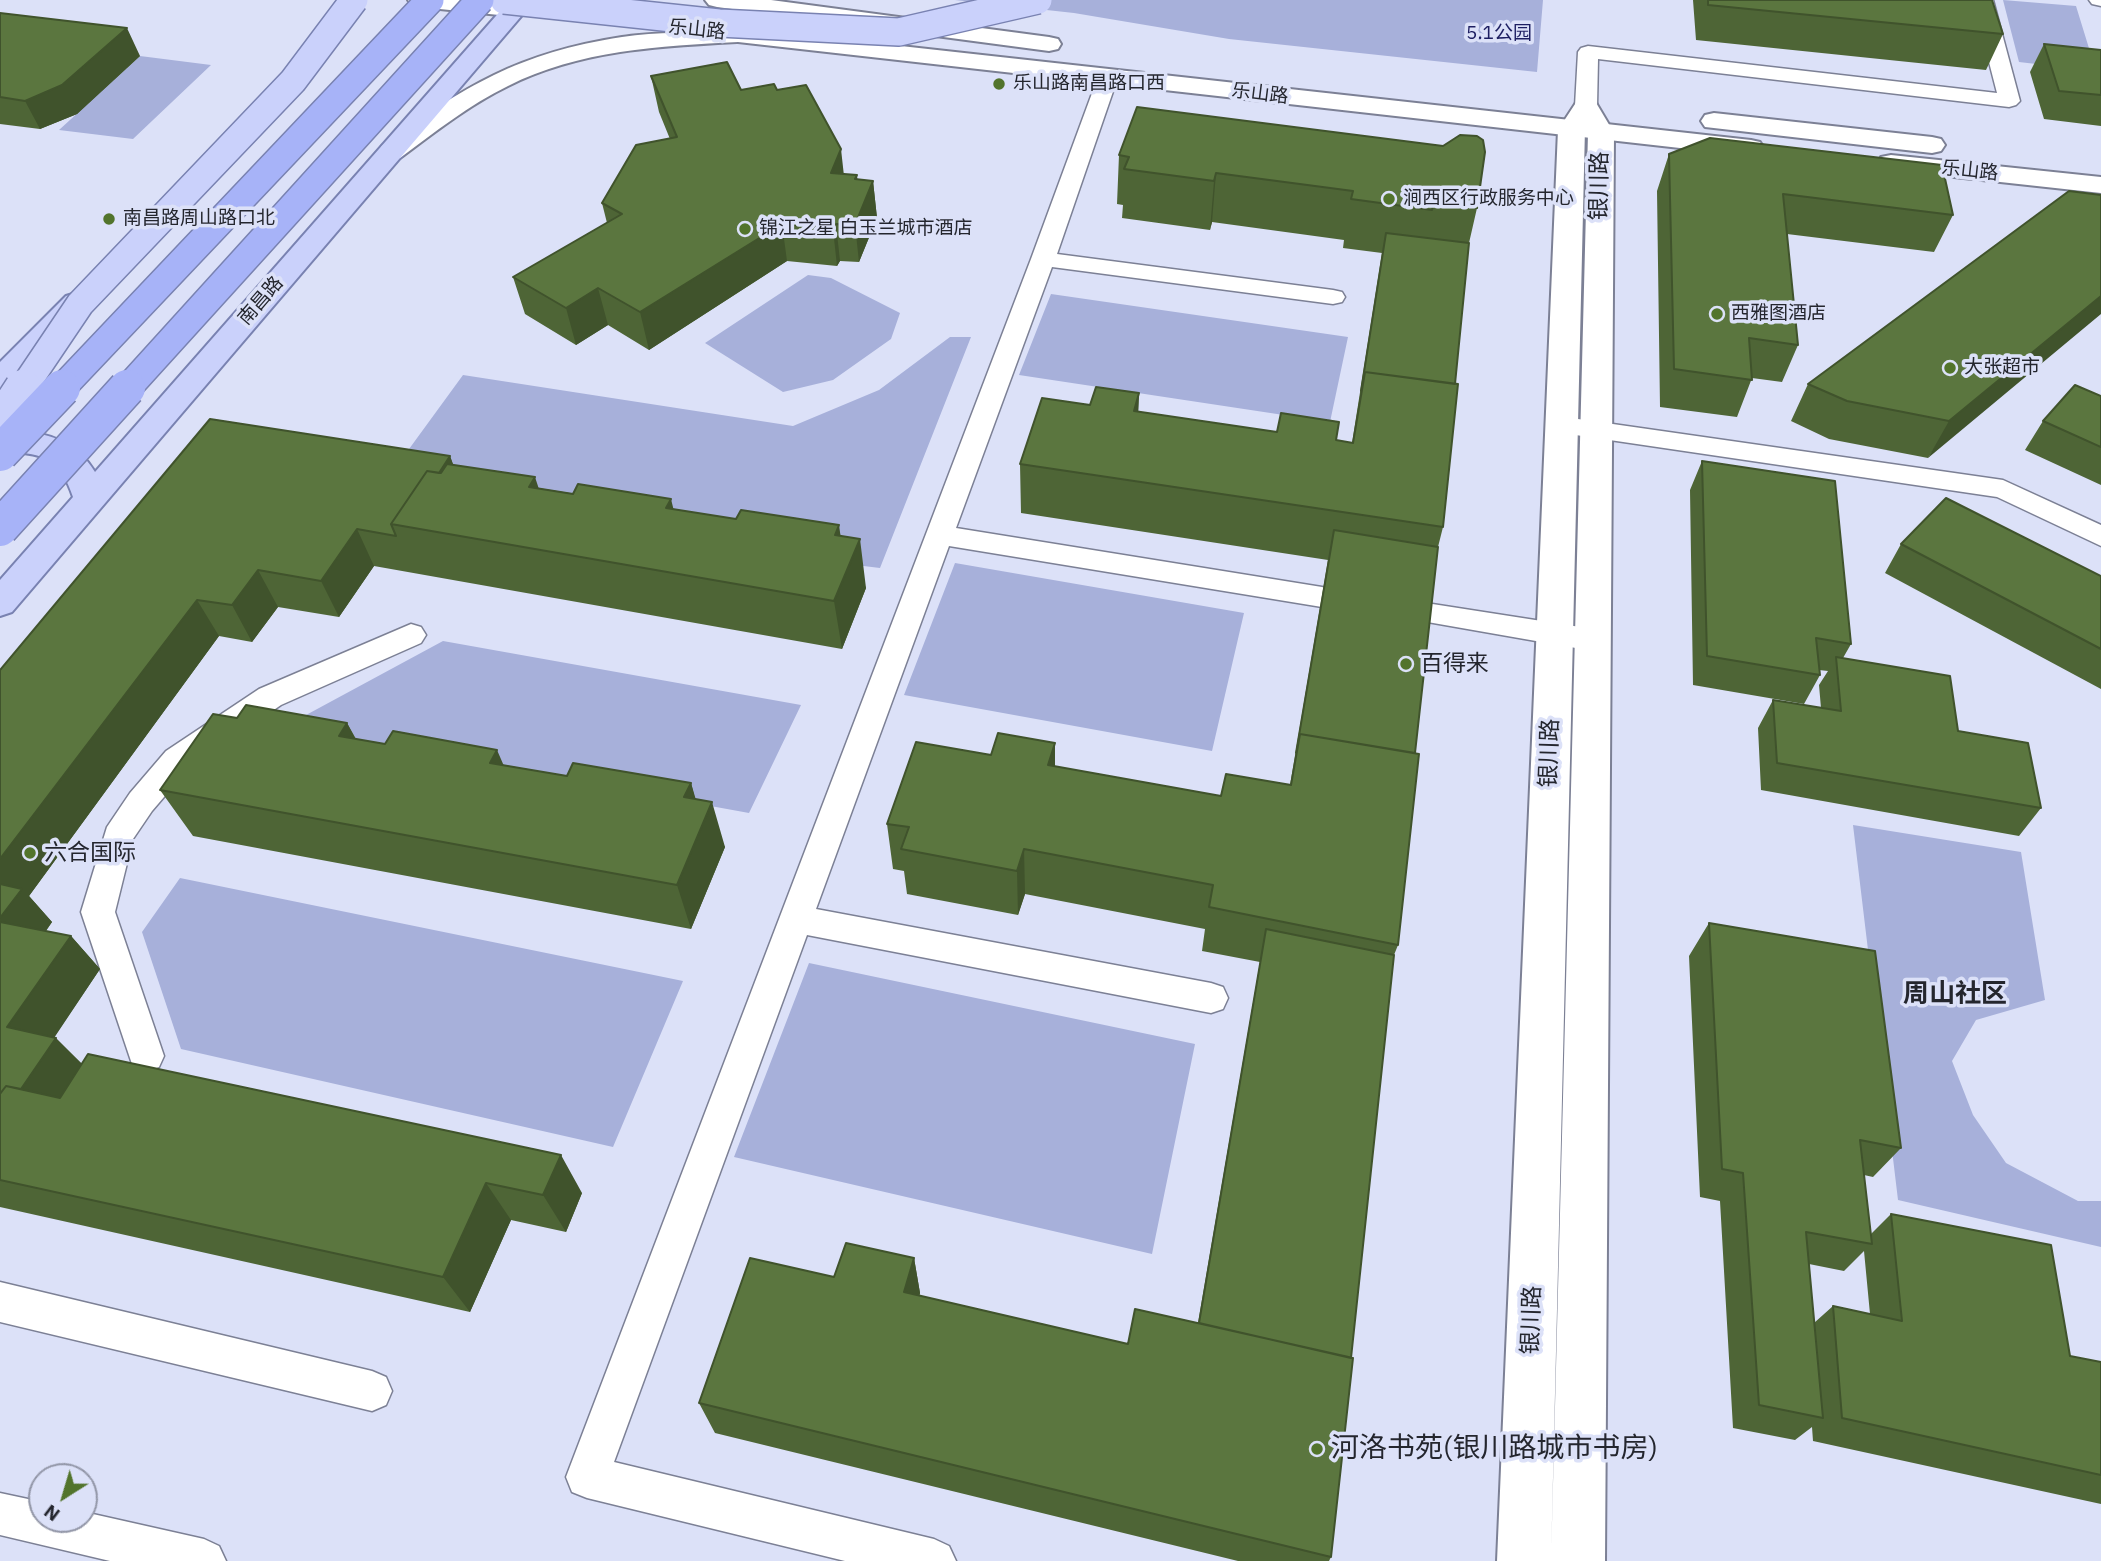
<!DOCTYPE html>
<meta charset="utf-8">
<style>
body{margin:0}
#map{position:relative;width:2101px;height:1561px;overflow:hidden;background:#dce1f8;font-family:"IBM Plex Sans",sans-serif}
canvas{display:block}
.north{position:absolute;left:28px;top:1463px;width:70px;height:70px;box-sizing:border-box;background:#dce1f8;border:2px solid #9296a7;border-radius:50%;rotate:217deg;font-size:19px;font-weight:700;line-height:28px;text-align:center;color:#24262e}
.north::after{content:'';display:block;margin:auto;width:24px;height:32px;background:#52742c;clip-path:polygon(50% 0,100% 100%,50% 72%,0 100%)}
</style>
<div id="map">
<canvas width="2101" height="1561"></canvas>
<div class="north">N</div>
</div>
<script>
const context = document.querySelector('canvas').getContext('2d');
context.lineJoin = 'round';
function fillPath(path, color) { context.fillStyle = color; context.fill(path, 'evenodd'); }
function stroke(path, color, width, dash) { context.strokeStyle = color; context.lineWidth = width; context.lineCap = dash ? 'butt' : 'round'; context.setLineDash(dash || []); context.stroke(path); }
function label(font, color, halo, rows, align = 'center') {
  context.font = font + ' "IBM Plex Sans","Noto Sans SC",sans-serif'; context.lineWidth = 7; context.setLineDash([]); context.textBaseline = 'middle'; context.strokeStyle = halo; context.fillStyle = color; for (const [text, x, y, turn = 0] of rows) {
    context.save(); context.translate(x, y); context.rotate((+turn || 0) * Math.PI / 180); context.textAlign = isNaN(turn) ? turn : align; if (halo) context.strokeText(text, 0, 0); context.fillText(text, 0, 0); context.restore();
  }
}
fillPath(new Path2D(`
 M955,0h588l-6,72 -308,-33 -155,-26z
 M2003,0l73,6 20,65 -77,-9z
 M140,56l71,9 -78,74 -74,-9z
 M808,275l23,3 69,35 -9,26 -58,41 -50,12 -78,-49z
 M1051,294l297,43 -18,85 -311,-47z
 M950,337h21l-91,231 -148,-18 -339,-79 70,-96 330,51 86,-36z
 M955,563l289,50 -32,138 -308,-56z
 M443,641l358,64 -52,108 -467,-85z
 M1853,825l168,27 24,148 -69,20 -24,41 21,54 33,48 72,38h23v46l-203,-47z
 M180,878l503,103 -70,166 -432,-98 -39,-117z
 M809,963l386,81 -43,210 -418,-97z`), '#a7b0da');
const lane = new Path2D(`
 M1973,0h20l27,101 -4,4 -7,2 -411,-48 -1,47 -4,4h-14l-4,-4 3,-54 3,-4 7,-2 409,47z
 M2089,0h12v6l-9,-2z
 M1108,71l7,2 3,4 -61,177 276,36 9,2 3,5 -3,5 -9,2 -281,-37 -96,261 366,59 10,3 4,7 -4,7 -10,3 -373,-61 -133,363 395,74 12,4 5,11 -5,11 -12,4 -404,-78 -193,527 320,77 15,7 7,15h-111l-258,-63 -15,-6 -6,-15 465,-1218 67,-182 3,-4z
 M1571,418l432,62 98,45v21l-104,-49 -435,-64 -4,-6 4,-6z
 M1426,603l167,26 10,3 5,8 -5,8 -10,3 -177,-31 -4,-7 4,-7z
 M411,624l10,3 5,8 -5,8 -140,62 -93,64 -36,42 -19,28 -18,73 49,144 -5,11 -13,5 -13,-5 -52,-155 26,-85 23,-34 36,-42 93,-62z
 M0,1282l372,89 14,6 6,14 -6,14 -14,6 -372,-89z
 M0,1493l42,9v17h42v-7l120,27 15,7 7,15h-116l-110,-26z`);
const street = new Path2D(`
 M1586,98l9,3 19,32 -9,1428h-54l37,-1428 -3,-5 -34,1433h-54l61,-1431 19,-29z`);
const secondary = new Path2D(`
 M408,0h83l26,4 4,5 -4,5 -8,2 -89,-9 -8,-2z
 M705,0h66l278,37 9,2 3,5 -3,5 -9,2 -332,-44 -8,-2z
 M729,27l1022,113 9,2 4,6 -4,6 -9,2 -1013,-114c-78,4 -159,8 -230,44 -39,19 -73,46 -108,72l-9,2 -9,-2 -4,-6 4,-6c83,-60 136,-93 240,-109 35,-6 73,-2 107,-10z
 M1714,113l218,24 9,2 4,6 -4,6 -9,2 -227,-26 -4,-6 4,-6z
 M1891,155l210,22v16l-220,-24 -3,-6 3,-6z`);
const primary = new Path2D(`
 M510,0h25l-523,612 -12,4v-36l73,-83c-13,-40 -34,-47 -73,-43v-22c38,-3 74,5 95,40z
 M76,293l10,3 5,6 -5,6 -75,79 -11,3v-28l66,-66z`);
stroke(lane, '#7c8095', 3);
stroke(street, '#7c8095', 4);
stroke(secondary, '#7c8095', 4);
stroke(primary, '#7982b1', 4);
fillPath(lane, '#fff');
fillPath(street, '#fff');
fillPath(secondary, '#fff');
fillPath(primary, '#cad1fb');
const primaryBridgeFar1 = new Path2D(`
 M504,0l215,23 180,9 139,-32
 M22,390l58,-86 213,-223 61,-81`);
const primaryBridge = new Path2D(`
 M0,423l23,-35`);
const highwayBridgeFar1 = new Path2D(`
 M60,390l370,-390
 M126,390l354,-390`);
const highwayBridge = new Path2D(`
 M0,453l62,-65
 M0,528l127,-140`);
stroke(primaryBridgeFar1, '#7982b1', 30, []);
stroke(primaryBridge, '#7982b1', 39, []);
stroke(highwayBridgeFar1, '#7982b1', 30, []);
stroke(highwayBridge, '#7982b1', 39, []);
stroke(primaryBridgeFar1, '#cad1fb', 27);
stroke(primaryBridge, '#cad1fb', 36);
stroke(highwayBridgeFar1, '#a7b3f8', 27);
stroke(highwayBridge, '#a7b3f8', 36);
fillPath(new Path2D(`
 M1693,0h299l11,34 -17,36 -290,-30z
 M0,13l140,43 -63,58 -37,15 -40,-5z
 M2044,44l57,6v76l-57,-7 -14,-47z
 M651,76l90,14h36l67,84 13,1v5l16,1 4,37 -18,44 -19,-1 -3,5 -50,-5 -138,89 -41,-25 -32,20 -51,-31 -12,-37 94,-54 -5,-20 68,-64 -11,-27z
 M1669,154l284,61 -19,37 -147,-18 11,111 -16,37 -30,-4 -15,39 -77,-10 -3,-216z
 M1119,155l358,53 -8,35 -14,141 -12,143 -5,20 -23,206 -17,192 -4,10 -43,403 -20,199 -2,4h-91l-523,-128 -16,-30 135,-126 80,-19 6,35 -1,3 209,48 70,-21 62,-361 -58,-11 3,-22 -180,-35 -7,21 -111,-21 -3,-23 -11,-2 -6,-45 104,-69 230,41 69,-11 38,-225 -307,-47 -1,-49 70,-59 49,-12 -1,19 214,31 30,-190 -39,-5 1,-8 -132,-18 -2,8 -88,-12 1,-13 -6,-1z
 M2101,195l-173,263 -99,-19 -38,-18 17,-37z
 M2101,396v89l-76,-35 18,-29z
 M450,456l3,9 85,23 302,48 26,52 -24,61 -468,-83 -35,51 -61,-10 -26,35 -33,-6 -190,260 23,26 -6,9 25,5 29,33 -46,68 28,27 500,129 -16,39 -55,-12 -41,92 -470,-105v-537z
 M1702,461l149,183 -8,14 115,73 83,77 -22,28 -258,-46 -3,-62 15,-28 48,8 -2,-23 9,-14 -9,-1 1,5 -16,29 -111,-19 -3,-195z
 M1901,544l200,32v113l-216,-116z
 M237,718l110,5 9,16 211,37 124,7 4,16 30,48 -34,82 -498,-93 -33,-46z
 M1709,923l192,225 -28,29 -9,-2 7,59 20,-20 179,142 31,6v142l-288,-63 -1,-14 -17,13 -62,-12 -13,-227 -20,-4 -11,-241zM1864,1251l6,63 -37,-8 -19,17 -5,-59 35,7z`), '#4e6536');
fillPath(new Path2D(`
 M127,28l13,28 -63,58 -37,15 -15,-28z
 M841,149l4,36 -14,-12z
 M1216,173l-4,49 -2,8 4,-49z
 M857,175l3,37 13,-31 4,37 -18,44 -4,-37v-46z
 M782,224l5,37 -138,89 -9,-38z
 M836,224l4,37 -3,5 -4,-37z
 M598,288l10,37 -32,20 -10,-37z
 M2101,296v18l-173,144 21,-37z
 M1139,393l-2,50 -3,-32z
 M450,456l14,37 -61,33z
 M535,477l16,49 -22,-39z
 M671,499l12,49 -17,-40z
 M839,525l7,49 -11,-39z
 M357,529l17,37 -35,51 -18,-36z
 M860,539l6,49 -24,61 -8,-48z
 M258,570l20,37 -26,35 -20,-37z
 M197,600l22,36 -190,260 23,26 -23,32 -29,-31v-64z
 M347,723l25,47 -33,-34z
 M1055,743v47l-7,-25z
 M497,750l20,46 -27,-33z
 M691,783l12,41 9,-22 13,45 -34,82 -14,-44 7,-88z
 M1024,849l1,45 -7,21 -1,-44z
 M71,936l29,33 -60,90 -33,-32z
 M56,1038l31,31 -74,114 -13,-62z
 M561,1155l21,38 -16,39 -23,-37z
 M486,1183l25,37 -41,92 -27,-35z
 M914,1258l6,35 -9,33 -7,-34z`), '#40532c');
const building = new Path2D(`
 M1708,0h284l11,34 -295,-29z
 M0,13l127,15 -65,57 -37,16 -25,-4z
 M2044,44l57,6v45l-42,-4z
 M727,62l14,28 33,-6 3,6 29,-5 35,64 -10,24 26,2 -2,4 18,2 -18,44 -19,-1 -3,5 -51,-5 -142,88 -42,-24 -32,20 -53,-31 109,-63 -20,-11 34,-58 41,-8 -26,-61z
 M1137,107l306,39 17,-11 17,1 6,4 2,12 -8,56 -43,-6 -2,8 -81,-11 2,-8 -137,-18 -2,8 -90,-12 5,-12 -10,-2z
 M1710,138l232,27 11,50 -170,-21 15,151 -49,-7 3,42 -78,-11 -5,-215z
 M2069,191l32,4v101l-152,125 -102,-20 -39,-17z
 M1386,233l83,10 -14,141 -90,-12 -4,19z
 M1365,372l93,12 -15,143 -423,-63 22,-66 48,7 6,-18 43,6 -5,18 143,21 4,-19 58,9 -3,18 17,3z
 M2075,385l26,11v51l-58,-26z
 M210,419l240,37 -11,17 -12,-2 -36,53 5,12 -39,-7 -36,52 -63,-11 -26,35 -35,-5 -197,259v-189z
 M1702,461l133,20 16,163 -35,-6 4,37 -113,-19z
 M447,464l88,13 -6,10 44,7 5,-10 93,15 -5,9 70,11 5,-9 98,15 -4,10 25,4 -26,62 -443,-77 36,-53 14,2z
 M1946,498l155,78v73l-200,-105z
 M1334,530l104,17 -23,206 -115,-19 -4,19z
 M1836,657l114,19 8,55 70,12 13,65 -264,-45 -4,-63 68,11z
 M246,705l101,18 -8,13 46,8 8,-13 104,19 -7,13 77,13 6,-13 118,20 -7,14 28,5 -35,83 -517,-95 53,-76 24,4z
 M998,733l57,10 -7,22 173,31 5,-22 65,11 9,-51 119,20 -21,191 -189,-38 4,-22 -189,-36 -7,22 -116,-22 8,-22 -22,-3 29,-82 75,13z
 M0,884l22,5 -22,29z
 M0,922l71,14 -64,91 49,11 -35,51 -15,-3 -6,8z
 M1709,923l166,28 26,197 -41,-8 12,104 -66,-12 17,186 -64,-13 -16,-232 -21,-4z
 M1266,929l128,26 -43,403 -152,-35z
 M88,1054l473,101 -18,40 -57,-12 -43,94 -443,-97v-86l6,-8 54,12z
 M1891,1214l160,31 19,111 31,6v113l-259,-57 -9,-112 69,15z
 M846,1243l68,15 -10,34 224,52 7,-35 218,49 -22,199 -632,-154 51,-145 84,19z`);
fillPath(building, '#5b763f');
stroke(building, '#40532c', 2);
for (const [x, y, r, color] of [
 [999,84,7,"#52742c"],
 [1389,199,7,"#52742c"],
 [109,219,7,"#52742c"],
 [745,229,7,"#52742c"],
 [1717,314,7,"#52742c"],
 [1950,368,7,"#52742c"],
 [1406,664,7,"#52742c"],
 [30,853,7,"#52742c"],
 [1317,1449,7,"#52742c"]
]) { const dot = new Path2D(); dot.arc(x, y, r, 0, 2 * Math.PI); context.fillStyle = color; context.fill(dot); stroke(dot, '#dce1f8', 2.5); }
label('19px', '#24262e', '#dce1f8', [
 ["乐山路",697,30,6],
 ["乐山路",1260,94,7],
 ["乐山路",1970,171,6],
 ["南昌路",261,301,-49]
]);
label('19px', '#1d1e61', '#dce1f8', [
 ["5.1公园",1499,34]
]);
label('19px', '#24262e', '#dce1f8', [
 ["乐山路南昌路口西",1013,84],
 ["涧西区行政服务中心",1403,199],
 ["南昌路周山路口北",123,219],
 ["锦江之星 白玉兰城市酒店",759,229],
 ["西雅图酒店",1731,314],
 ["大张超市",1964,368]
], 'left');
label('23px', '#24262e', '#dce1f8', [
 ["银川路",1600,186,-89],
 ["银川路",1550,753,-88],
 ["银川路",1532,1320,-88]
]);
label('23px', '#24262e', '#dce1f8', [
 ["百得来",1420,664],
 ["六合国际",44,853]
], 'left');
label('bold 26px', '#24262e', '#dce1f8', [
 ["周山社区",1955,994]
]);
label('28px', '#24262e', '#dce1f8', [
 ["河洛书苑(银川路城市书房)",1331,1449]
], 'left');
</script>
